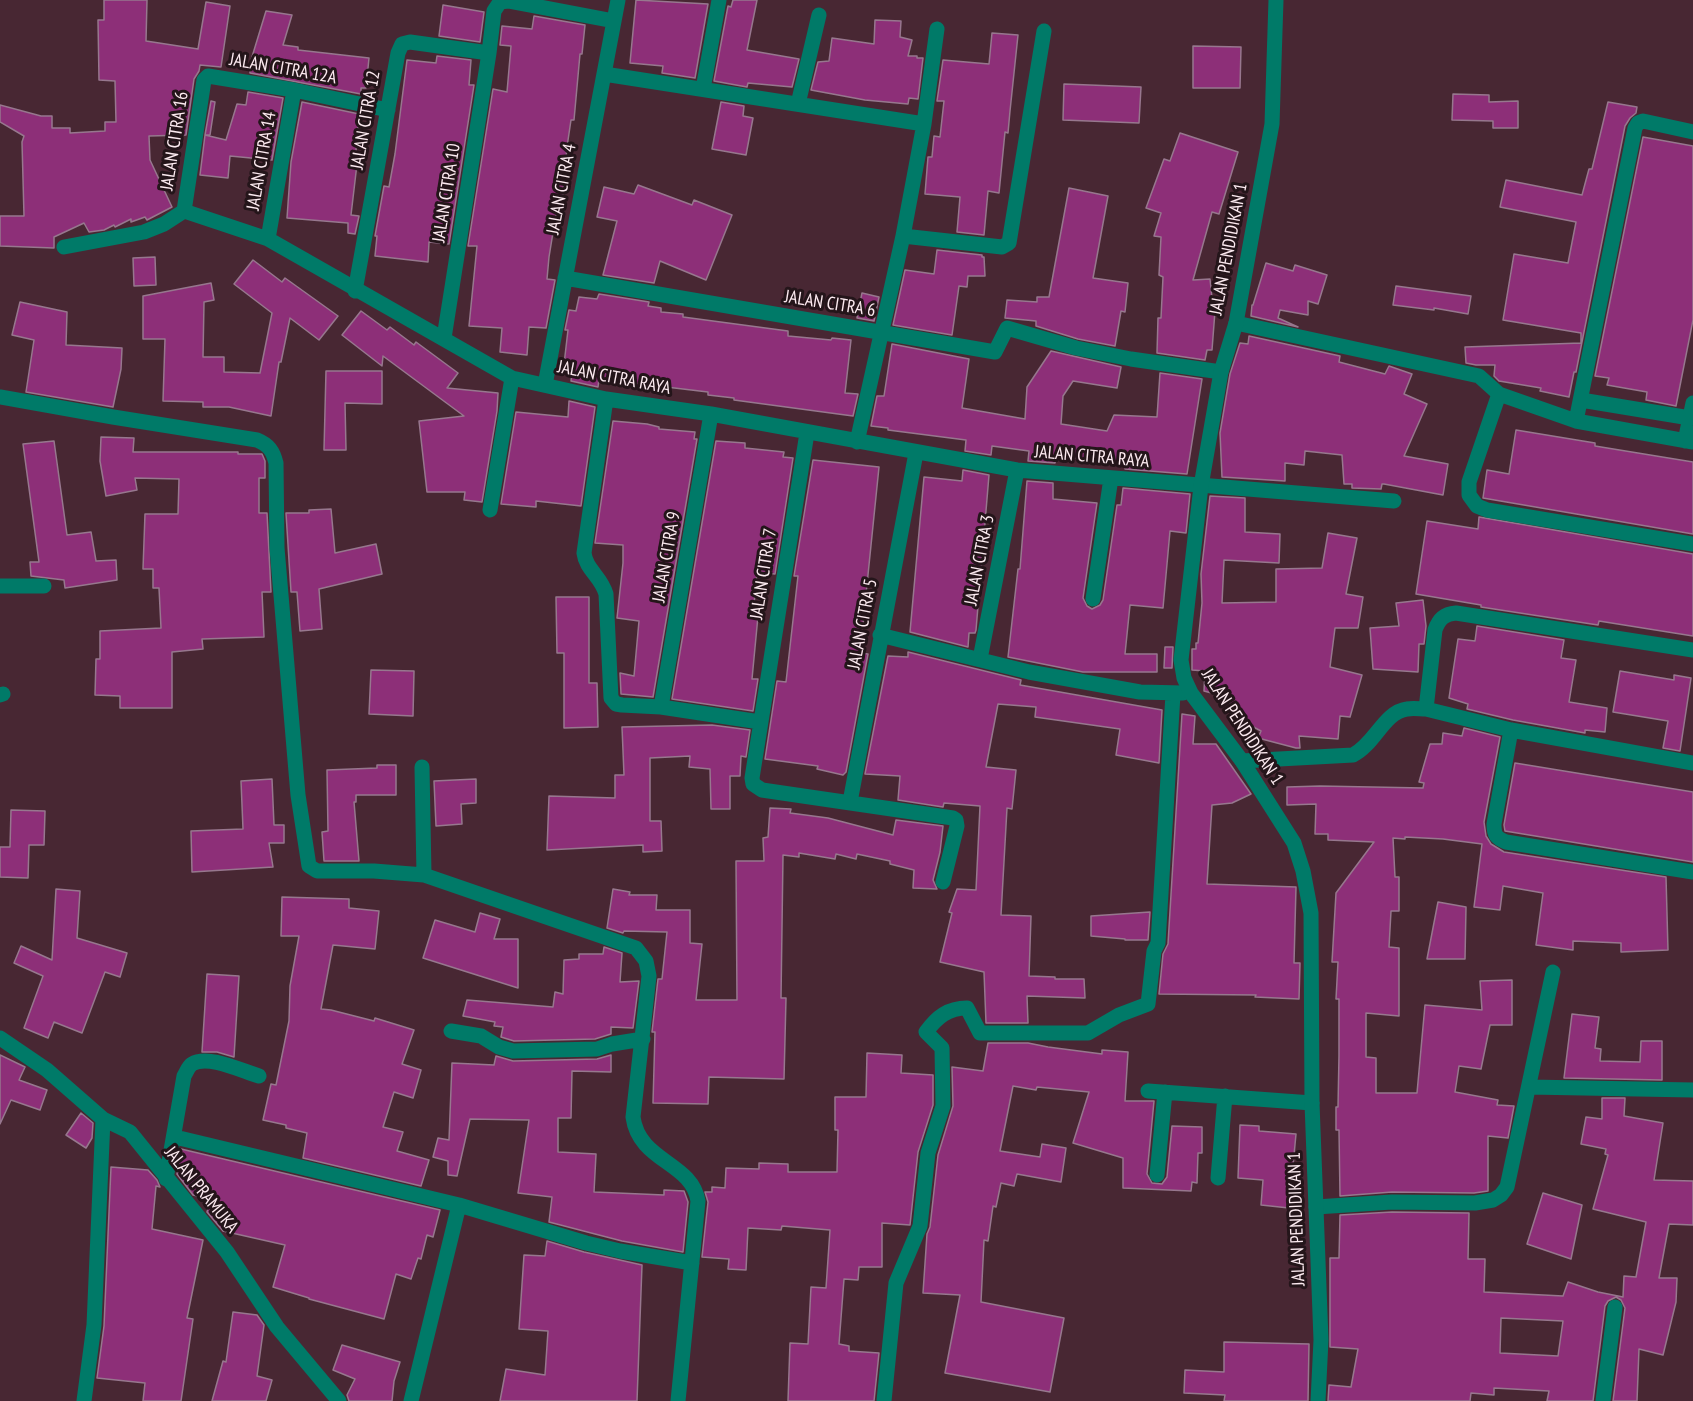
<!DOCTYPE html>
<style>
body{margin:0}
canvas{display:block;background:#482733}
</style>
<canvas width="1693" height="1401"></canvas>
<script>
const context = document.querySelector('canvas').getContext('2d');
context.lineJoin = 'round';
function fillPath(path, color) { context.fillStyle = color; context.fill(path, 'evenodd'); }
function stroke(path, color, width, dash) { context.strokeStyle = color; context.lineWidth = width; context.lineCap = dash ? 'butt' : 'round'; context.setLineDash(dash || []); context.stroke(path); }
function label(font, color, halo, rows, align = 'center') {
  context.font = font + ' "PT Sans Narrow",sans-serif'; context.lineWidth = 6; context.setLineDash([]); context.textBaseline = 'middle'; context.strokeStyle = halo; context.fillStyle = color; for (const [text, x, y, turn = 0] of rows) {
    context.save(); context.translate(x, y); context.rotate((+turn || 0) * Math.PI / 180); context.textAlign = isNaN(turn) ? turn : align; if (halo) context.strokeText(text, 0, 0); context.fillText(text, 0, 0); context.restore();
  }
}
const building = new Path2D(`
 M104,0h43l-1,41 52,8 8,-47 24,4 -9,61 -21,-2 -1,6 -5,8 -8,56 -37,1 1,24 22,47 -25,13 -2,-3 -14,5v-3l-16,8 -1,-2 -10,5 -15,2 -5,-9 -30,14v11l-54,-2v-30h24l-2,-74 2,-6 -24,-14v-17l41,11h11v12h18v5l35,-2v-9h11l-1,-41 -16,-1 -1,-60h6z
 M636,0l72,4 -13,74 -33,-5 1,-7 -33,-3z
 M733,0h24l-10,50 52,9 -7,28 -44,-4 -1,4 -33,-6 14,-75 3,1z
 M443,5l41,7 -4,30 -41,-6z
 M266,11l26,4 -9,30 15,2v3l71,8 -3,30h-5v6l-111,-21v-3h-2z
 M534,16l51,9 -3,29h-2l-6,66h-3l-4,27 -6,68 -5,-1 -7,43 -2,22 8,1 -9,48 -17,-1 -2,28 -27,-3 2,-24 -33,-2 8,-80h-9l25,-157 14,3 4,-46 -11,-1 2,-19 30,3z
 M875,20l26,1 -1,16 12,3 -4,16h9v2h6l-5,41 -9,-1 -1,6 -43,-4 -54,-10 7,-28 11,-1 3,-23 42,6z
 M992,33l26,2 -8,76 -2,22 -3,-1 -6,61 -11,-2 -4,44 -27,-3 3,-35 -35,-3 3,-37h4l2,-21 6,1 4,-36h-7l6,-41 46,4z
 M1193,46l48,1 -1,41h-47z
 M437,56l34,4 -2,25h5l-25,159 -20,-2 -1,20 -53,-6 2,-20h-2l9,-50 5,1 6,-33 12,-94 29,3z
 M1064,84l77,3 -2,36 -76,-3z
 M248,92l35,6 -11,62 -42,-4 -2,22 -28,-3 5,-40 21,5 11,-36 9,1z
 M1453,94l36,1v7l29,-1v27h-25v-7l-41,-1z
 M211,101l4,1 -5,33h-5z
 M302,102l57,12 -4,49 2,1 -6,51 8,1 -4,18 -7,-1v-10l-61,-5 4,-56z
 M721,102l23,4 -1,10 10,2 -7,37 -34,-6z
 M1608,102l29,5 -1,6 -6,5 -5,8 -49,246h-2l-5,25 -29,-6 1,-3 -42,-7 -5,-5 1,-11h-19l-10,-2 -1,-16 116,-4v-10l-78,-13 11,-66 54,9 8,-41 -76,-15 6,-27 76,15 7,-26h3z
 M1180,133l58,19 -19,62 -7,-2 -19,68 17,-1 2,19h4l-4,52h-5l-2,10 -48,-7 1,-35h3l2,-41 -4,-2 2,-38 -7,-1 7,-23 -15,-5 18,-49 6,2z
 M1643,137l50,9v174l-17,86 -30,-6 1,-8 -40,-7 2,-7 -14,-2z
 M638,185l54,20 2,-5 38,15 -26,65 -46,-19 -6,22 -51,-8 14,-54 -20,-4 7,-30 30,7z
 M1069,188l39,8 -15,82 35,5 -3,29 -4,-1 -6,35 -37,-7 -42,-13v-5l-31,-3 2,-18 30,2v-5h12z
 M937,250l45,5v2h2l1,19h-17l-1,11 -8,-1 -7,49 -59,-10 12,-55 29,4z
 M155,257l1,28 -22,1 -1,-28z
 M253,260l29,22 3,-4 53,38 -19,24 -29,-22 -9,44h-2l-8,54 -42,-9h-26v-5l-40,-1 2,-62h-22v-43l68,-13 3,17 -10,2 -1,55h21v15l36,1 12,-60 -38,-29z
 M1266,263l27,8 2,-6 32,10 -9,29 -10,-3v14l-28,-5 -2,8 20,9 -47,-11 1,-11h1z
 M1396,286l75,10 -3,18 -34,-6v2l-41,-5z
 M862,293l17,4 -5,24 -17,-3z
 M599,294l50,8 -1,4 13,2v4l22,2v3l105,14v5l43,4 1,-2 19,2 -6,53 13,1 -5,22 -119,-16v-2l-26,-3v-3l-109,-13 -1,8 -27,-6 1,-7 -9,-1 5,-43h-3l4,-20 7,1 3,-14 18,2z
 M20,302l47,10 -1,33 56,3 -1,21 -8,38 -87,-15 8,-52 -22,-5z
 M361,311l26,19 3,-3 24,18 2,-3 42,31 -11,15 51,5 -1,18 -15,91 -18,-2 1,-8h-38l-8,-71 45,-5 -81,-60 -1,10 -40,-31z
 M1249,336l91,20 -1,6 46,12 4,-8 23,8 -8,20 23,10 -23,52 44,8 -5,31 -59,-11h-2l-1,5 -29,-1v-4h-8l-2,-29 -37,-4 -1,14 -19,-2v18l-63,-4 -2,-44 10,-59 10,-31 8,1z
 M892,344l77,15 -7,49 63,11 2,-32 24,-36 70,16 -4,21 -44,-7 -10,15 -2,28 46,7 7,-16 43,2 3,-44 42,6 -15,95 -62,-5 1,-3 -70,-11 -1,8 -27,-2 1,-10 -37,-5 -1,9 -26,-4 1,-11 -78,-10v-2l-17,-2 6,-30h7z
 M326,371h56v33l-37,-1 1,47h-22z
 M569,401l26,6 -14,99 -45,-5v6l-35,-3 15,-92 52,5z
 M613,421l34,3 12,3v2l36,3 -1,7h3l-44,258 -32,-3 -1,-21 14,3 5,-55 -22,-3 6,-55v-18l-28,-2z
 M1516,430l79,13v3l98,16v72l-210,-36 4,-28 22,4z
 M101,437l33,1 -1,14h105v2h24l3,7v17h-6v35h8l4,79h-9l2,45 -62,2 1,10 -31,3v56h-52v-12l-25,-1 1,-36h4v-28l61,-3 -2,-40h-6v-19h-10l2,-55h33l1,-35 -44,-1 2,12 -31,6 -6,-35z
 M54,441l13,94 24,-3 5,29 20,-1 1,20 -52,8 -1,-8 -33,-4 -1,-14h9l-16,-118z
 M716,441l29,2v5l39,4 -1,5 10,1 -18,116 -18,-2 -4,44h5l-6,63h6l-5,32 -81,-12z
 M813,460l66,7 -19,186 8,1 -22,118 -3,3 -26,-6 1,-3 -53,-7 12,-78 9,1 12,-106h-4z
 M963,470l26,5 -13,155 -1,3h-6l-1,14 -58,-15 14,-155 38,4z
 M1027,481l26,2v16l44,4 -14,95 4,8 5,3 8,-4 3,-5 14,-95h4l2,-17 67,6 -4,39 -16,-2 -7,77 -33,-3 -5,49h32v18h-74l-75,-15 10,-88h2z
 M1210,496l35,2v34l35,2 -1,29 -55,-3 -2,43 54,-1v-33l46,-1 6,-35 29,5 -11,56 17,3 -5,31h-23l-5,39 32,8 -12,42 -10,-1 -2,23 -39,-3 1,12h-4l-38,-10 3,-7 -17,-9h-13l-1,-24 -26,-7 1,-20 -13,-1v-21h4v-6h2l4,-40 -1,-29z
 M331,509l4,44 41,-9 6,30 -63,15 3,40 -22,2 -3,-39h-6l-5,-79h23v-3z
 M1479,517l214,37v82l-94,-15 -1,4 -117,-18v-2l-65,-11 11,-73 51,8z
 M556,597h33v86h8l1,44 -34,1v-75h-7z
 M1423,600l3,26 -2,18h-5l-1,28 -45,-3 -3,-41 29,-2 -3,-23z
 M1477,626l87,14 -3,18 15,2 -7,42 38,6 -2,24 -20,-2v3l-72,-13 -46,-11 1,-5 -19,-6 9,-59 17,2z
 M1165,647h8l-1,21h-8z
 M908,652l113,28 -1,5 142,25 -3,53 -43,-8 4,-26 -85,-12 1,-10 -38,-3 -12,63 30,3 -4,39 -5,-1 -6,107 30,1 -2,60 26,1v2h29l1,19 -58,-2 1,27h-42l-2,-51 -44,-10 12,-49 -3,-1 8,-23 19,1 4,-84 -36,-3 -1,4 -45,-7 2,-24 -35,-2 23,-118 20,1z
 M371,670l43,1 -1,45 -44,-2z
 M1620,671l54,9v-5l17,3 -11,73 -17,-3 5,-27 -55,-9z
 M1182,714l13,2 -2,28h23l35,50 -19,9 -20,2 -5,79 89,3 -2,76h6l-1,36 -44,-2 1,-2 -97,-1 4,-40 5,-10z
 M712,725l38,5 -4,27 -5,-1 -1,20h-10v33h-19l-1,-40 -21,-2 1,-11 -40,2v63h11l1,30 -19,1v-7l-96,5 2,-54 66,2v-23h9l-2,-48z
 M1464,728l36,9 -16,85 2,14 5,8 13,8 162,25 2,73 -47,2v-9l-48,-2v9l-37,-5 7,-52 -40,-7 -3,24 -26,-3 8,-63 -39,-5 -38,-2v2l-12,-1 2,39h4v34h-8l-2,36 10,1v68l-33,-3v44l10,1v35h41l8,-88 57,5 -2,-29 32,-1v45h-22l-9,44 -22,-3 -4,26 43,8 -1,5 17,1 -6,32 -20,-2v55l-14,2 -82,-1 -52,4 -1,-66h-3v-23h2l1,-52v-56h-3l2,-37h-6l4,-69 38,-51 -46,-2v-6h-13l1,-30 -29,1v-18l33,-1 103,2 1,-5 -5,-1 11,-38h12l1,-11 19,3z
 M1515,763l178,29v70l-188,-31 -1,-6z
 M377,765h19v30h-40v7h-2l5,59h-35l-2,-29 6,-1 -1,-61 50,-2z
 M272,779l2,46h10v18h-15l4,24 -81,5 -1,-41 52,-2 -2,-48z
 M476,779v24l-15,1 1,20 -26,2 -2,-45z
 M770,808l21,1 -1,4 38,5 65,17 3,-15 47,6 -3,26 -7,28 4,9 -24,-1 1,-18 -24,-6v-3l-33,-7 -1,5 -20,-5 -1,5 -36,-6v4l-16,-2 -2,143h5l-2,81 -75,-2 -1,27 -55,-1 2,-71h-3l6,-53h4l5,-47 -43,-1 -1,2 -16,-5 6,-39 17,3 -1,3h28l-1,15h34v33l12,1 -6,56h41l-1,-139h28l-1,-23 5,-1z
 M11,810l34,1 -1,34h-15l-1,33 -28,-1v-30h10z
 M56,889l24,2 -3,47 50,15 -7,24 -15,-5 -23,61 -28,-11 -6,16 -24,-10 19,-52 -29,-13 7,-17 31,14z
 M282,897l67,2v9l30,3 -4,38 -42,-4 -12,64 10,1 43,11 1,-3 39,12 -12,34 19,6 -8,28 -19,-6 -11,35 20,5 -6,19 32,9 -8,26 -118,-28 4,-25 -21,-5v-3l-23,-5 8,-36 5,1 13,-64 1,-35 9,-50h-18z
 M1438,902l28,5 -1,52h-38z
 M1150,912l-2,28h-23v-1l-34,-3v-20z
 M480,913l20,6 -6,20h24v49l-95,-30 12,-38 40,12z
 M604,947l18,6 -2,29 19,-1 -6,47 -22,-1v7l-16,5 -81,2 -13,-4 2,-10 -9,-1 1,-4 -32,-6 4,-16 86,7 2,-15 8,2 1,-34 15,-1v-5h24z
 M207,974l32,2 -5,81 -17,-5h-15z
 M1572,1014l27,3 -4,31 6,1 -1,12 40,1 1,-21h21v39l-98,-2z
 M988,1043h40l20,4 54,7v-4l26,2 -3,49h29l-7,73 5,9 10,1 5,-7 5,-51 30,1v26h-4l-1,30 -5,-1 -1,9 -68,-3v-30l-50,-15 16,-51 -52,-5 -1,3 -23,-4 -13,65 40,6 2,-13 24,4 -5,34 -44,-8 -3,12 -13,-3 -5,24 -3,-1 -5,35 -4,-1 -3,62 83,16 -14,74 -105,-19 15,-78 -37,-2 4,-59 3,-7 8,-72 15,-49 -1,-39 31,4z
 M867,1053l35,2 -1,18 32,2v30l-15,47 -8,73 -28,-2v44h-23l-1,13 -14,-1 -5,65 10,2v5l30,2 -5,48h-86l2,-58 18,1 3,-57 15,1 4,-58 -48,-4 -1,4 -33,-2 -2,42 -18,-1 1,-10 -27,-2 6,-55 -3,-10h7v-5l13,1 1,-20 33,1v-6l29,1v8h49l1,-42h-3v-33h31z
 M0,1055l25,12 -6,13 28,10 -7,20 -29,-10 -11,24z
 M611,1055v17l-39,-1 -1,47h-13v34l38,2 -2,38 70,3v-5l20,1 4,11 -5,50 -61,-11 -73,-19 3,-25 -34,-4 11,-73 -59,-1 -13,57 -9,-1v-14l-15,-4 5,-19 11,2 3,-77 42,2 2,-9 17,5 84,-2z
 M1602,1098h23l-1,18 39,7 -9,57 39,1v44l-24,-1 -10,54h18l-1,24 -13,53 -24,-6 -2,52h-24l12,-93 -4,-8 -5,-3 -8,4 -3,5 -12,95h-46l2,-10 -55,-3v7l-23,-2 -1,8h-142l1,-16 22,2 7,-38 -28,-2v-89h9l1,-43 52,-3 77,1 -1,46h17l-1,33 79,4 5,-14 30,10 25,5 1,-21 12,1 10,-55 -53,-13 15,-54 -3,-1 1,-5 -25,-5 5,-27 16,2zM1501,1318l62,3 -5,35 -58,-3z
 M81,1113l12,10 -1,15 -6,10 -20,-13z
 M1240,1125l19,1v5l37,3 -7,74 -28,-3 2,-25 -25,-2z
 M181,1149l259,61 -7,27 -6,-2 -6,24 -3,-1 -7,21 -15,-5 -12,45 -75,-20v-1l-36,-11 12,-42 -62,-14 -16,-19 4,-13 -18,-4 -16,-21z
 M111,1167l37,3 9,10 3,7 -4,-1 -4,43 51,11 -16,78 6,1 -12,82h-38l2,-18 -48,-5 7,-52z
 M1543,1193l39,12 -11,54 -44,-15z
 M547,1241l37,11 58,13 -5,136h-137l6,-32 39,6 3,-44 -29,-2 5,-74 21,1z
 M233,1312l24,3 7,10 -7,51 15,4 -6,21h-54l11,-40 3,1z
 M1224,1342l85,2 -1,57h-84l1,-6 -41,-2 1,-23 39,2z
 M342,1345l58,17 -6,19 -2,20h-43l-2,-6 8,-16 -22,-9z`);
fillPath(building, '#8d2f78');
stroke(building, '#97778e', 1.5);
stroke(new Path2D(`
 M604,74l320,50
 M703,89l16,-89
 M798,104l21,-89
 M184,211l20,-131 4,-4 86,14 94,20
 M903,236l99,11 7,-4 35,-212
 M268,239l26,-149
 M64,247l80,-15 20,-8 20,-13 84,28 244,139 94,21 105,15 306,56 377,31
 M565,278l430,74 12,-24 69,20 55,11 90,13
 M355,291l43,-238 4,-9 8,-2 79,11
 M1236,323l243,53 20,18 77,27 117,21
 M444,338l45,-285 5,-42 6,-9 8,-1 106,20
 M545,385l73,-385
 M1499,394l-30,88v13l8,11 10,4 206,34
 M0,397l113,20 144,23c12,5 16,11 19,23l1,85 21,247 11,71 8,5h57l50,4 212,73 10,13 3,15 -16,141c6,45 59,45 65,84l-20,200
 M606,399l-22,154c2,17 17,23 22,41l5,104 5,6 6,1 39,2 99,15
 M1581,400l109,18
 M1576,421l59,-293 3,-5 5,-2 50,11
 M807,433l-55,345 1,6 9,6 191,28 3,2 1,6 -14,56
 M1685,441l8,-38
 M857,442l46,-206 21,-112 13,-95
 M490,510l22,-132
 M0,586h44
 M1093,599l18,-121
 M880,635l149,37 111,20 43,1
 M980,659l37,-189
 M0,695l3,-1
 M661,707l50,-293
 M1426,709l85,21 182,33
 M1511,730l-17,94c0,11 2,14 12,18l187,30
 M1242,761l111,-6c22,-11 31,-43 54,-46 6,-1 13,0 19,0l9,-79c4,-11 9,-16 21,-17l237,37
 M422,767l2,108
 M850,802l66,-349
 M451,1031l30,5 18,11 14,4 84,-2 15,-5 31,-5
 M0,1038l47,32 56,49 27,13 97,120 50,75 62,74
 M1529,1087l164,3
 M1148,1091l164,12
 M175,1137l284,68 127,38 34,8 72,12
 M1157,1175l8,-83
 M1218,1178l7,-82
 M166,1179l18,-103c3,-5 4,-9 8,-12 16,-10 50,7 67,12
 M1316,1207l76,-5 83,1 18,-3 8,-5 6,-8 46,-215
 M84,1401l10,-76 9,-206
 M411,1401l48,-196
 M884,1401l12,-118 24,-57 8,-73 15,-47 -1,-58 -16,-16c11,-15 22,-24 41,-24l13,25h108l31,-18 29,-11 6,-53 4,-8 15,-249
 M1603,1401l12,-94`), '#007a68', 15);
stroke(new Path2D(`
 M1276,0l-4,124 -36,199 -15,49 -20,114 -20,174 3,18 7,15 51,68 52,82 9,28 8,42 1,190 9,237 -3,61`), '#007a68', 15);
label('18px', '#fceaf0', '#24151a', [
 ["JALAN CITRA 12A",283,69,10],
 ["JALAN CITRA 12",366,120,-80],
 ["JALAN CITRA 16",175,141,-81],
 ["JALAN CITRA 14",262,161,-80],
 ["JALAN CITRA 4",562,189,-79],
 ["JALAN CITRA 10",447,193,-81],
 ["JALAN PENDIDIKAN 1",1229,249,-79],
 ["JALAN CITRA 6",830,304,9],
 ["JALAN CITRA RAYA",614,378,11],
 ["JALAN CITRA RAYA",1092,457,5],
 ["JALAN CITRA 9",667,557,-80],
 ["JALAN CITRA 3",980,560,-79],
 ["JALAN CITRA 7",764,574,-81],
 ["JALAN CITRA 5",863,624,-79],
 ["JALAN PENDIDIKAN 1",1242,727,57],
 ["JALAN PRAMUKA",201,1190,51],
 ["JALAN PENDIDIKAN 1",1297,1219,-92]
]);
</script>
